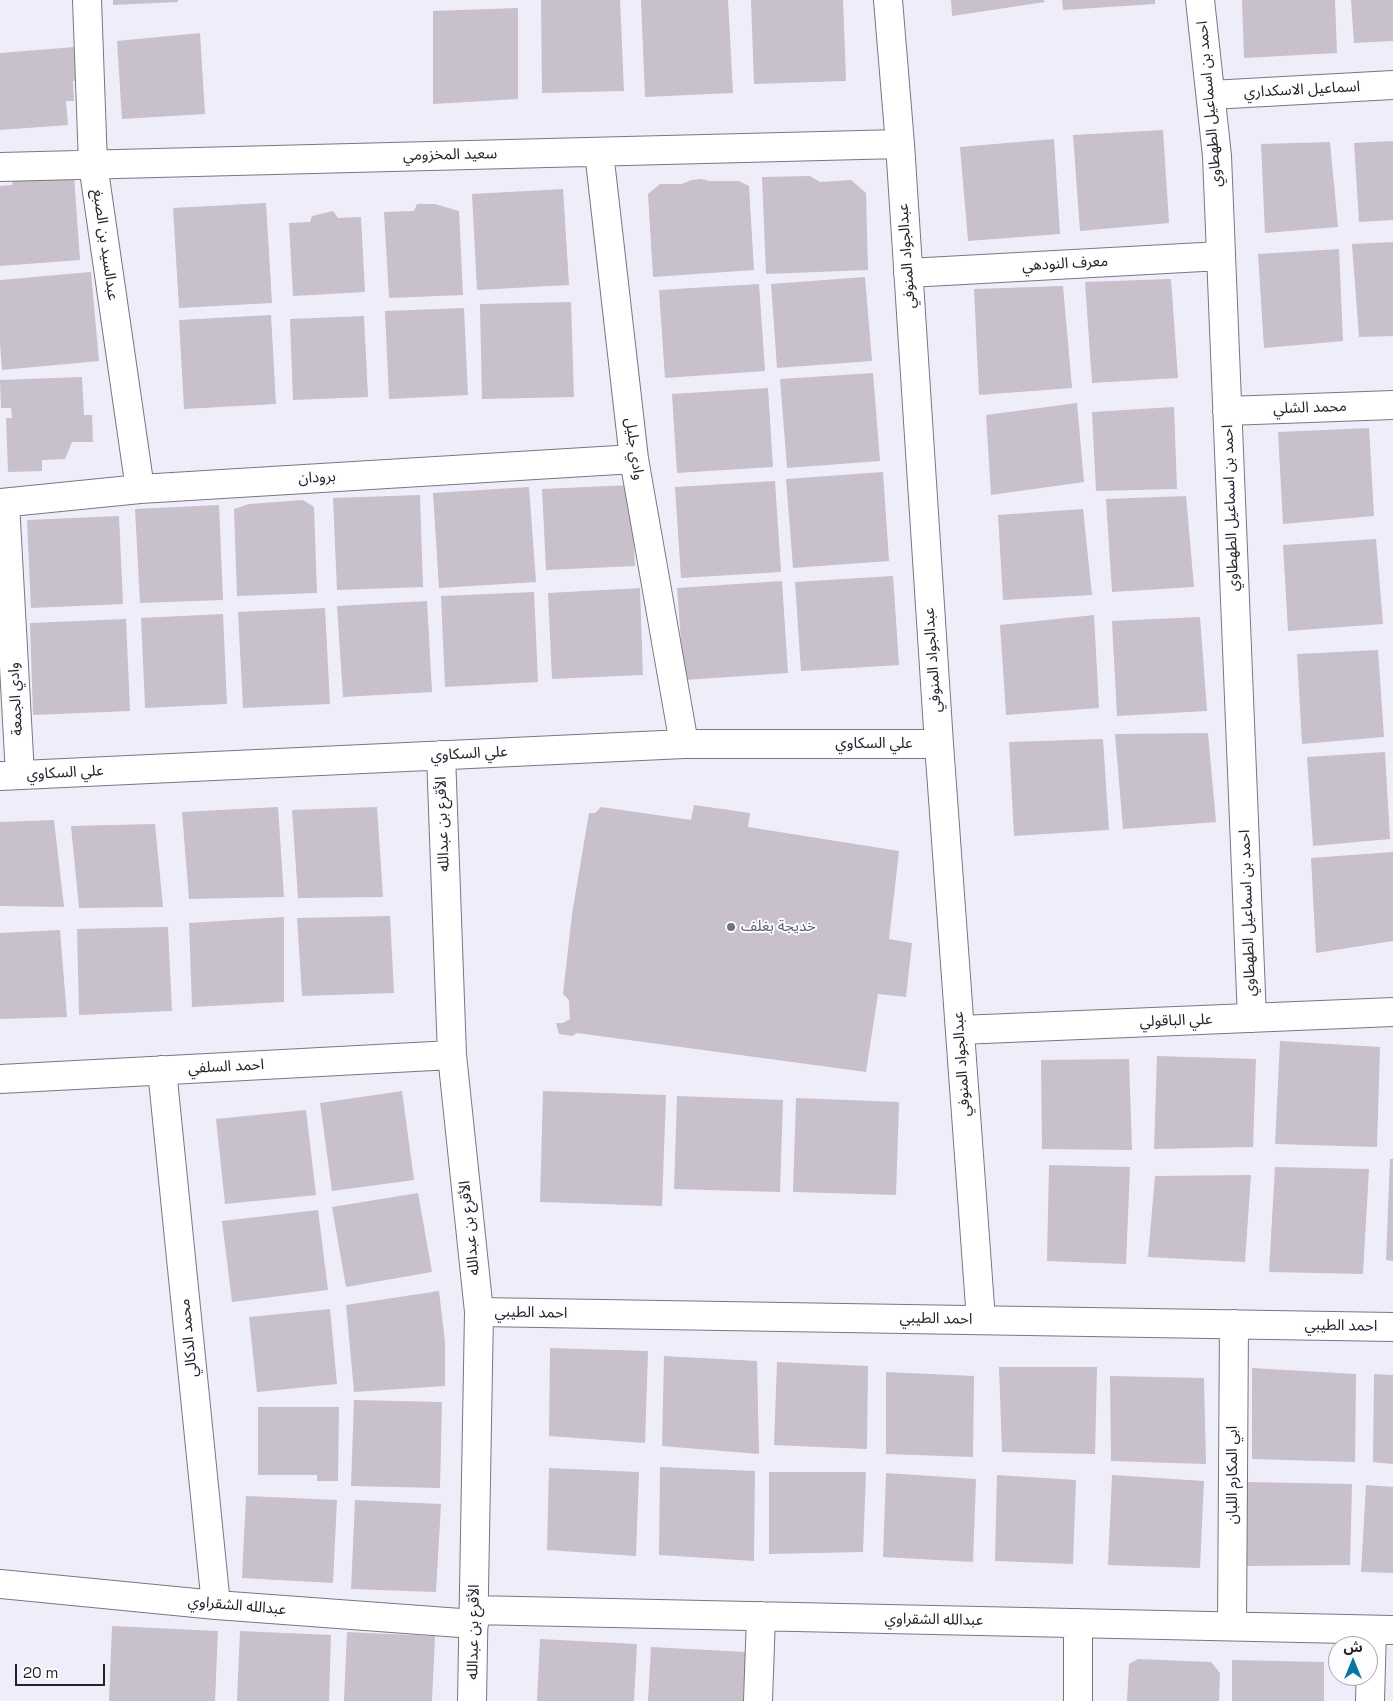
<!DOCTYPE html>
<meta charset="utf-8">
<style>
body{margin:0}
#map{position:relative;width:1393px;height:1701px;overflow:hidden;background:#f0edfa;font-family:"Space Grotesk","Noto Sans Arabic",sans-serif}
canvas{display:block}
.north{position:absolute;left:1328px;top:1636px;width:50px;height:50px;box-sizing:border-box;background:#fdfcff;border:1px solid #a6a5a9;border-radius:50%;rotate:0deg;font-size:14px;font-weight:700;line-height:20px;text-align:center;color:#242227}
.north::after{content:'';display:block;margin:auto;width:18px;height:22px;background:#0777a1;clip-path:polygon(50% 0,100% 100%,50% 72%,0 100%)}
.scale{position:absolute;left:15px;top:1664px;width:90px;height:22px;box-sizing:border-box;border:2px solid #242227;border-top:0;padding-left:6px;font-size:15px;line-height:18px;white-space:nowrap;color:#242227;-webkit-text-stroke:4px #fdfcff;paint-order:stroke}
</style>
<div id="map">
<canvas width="1393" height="1701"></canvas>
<div class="north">ش</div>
<div class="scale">20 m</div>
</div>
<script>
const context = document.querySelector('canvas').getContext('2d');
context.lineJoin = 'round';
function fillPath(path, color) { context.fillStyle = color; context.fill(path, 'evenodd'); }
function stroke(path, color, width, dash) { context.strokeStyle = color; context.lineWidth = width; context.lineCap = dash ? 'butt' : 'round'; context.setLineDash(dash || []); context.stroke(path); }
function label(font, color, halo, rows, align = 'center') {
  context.font = font + ' "Space Grotesk","Noto Sans Arabic",sans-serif'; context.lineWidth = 4; context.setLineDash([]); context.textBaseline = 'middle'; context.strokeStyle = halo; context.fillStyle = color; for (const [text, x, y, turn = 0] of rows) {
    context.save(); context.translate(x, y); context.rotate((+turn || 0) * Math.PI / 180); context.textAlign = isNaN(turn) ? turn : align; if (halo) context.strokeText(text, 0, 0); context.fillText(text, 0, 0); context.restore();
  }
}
fillPath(new Path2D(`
 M113,0h65v2l-65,3z
 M541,0h79l4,91 -82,2z
 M641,0h87l5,93 -88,4z
 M751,0h92l3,81 -92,3z
 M951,0h93l1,2 -93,14z
 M1062,0h93v4l-92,6z
 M1242,0h93l2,53 -93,5z
 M1351,0h42v41l-39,2z
 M518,8v91l-85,5v-93z
 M200,33l5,81 -83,5 -5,-78z
 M75,47l3,33 -5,1 1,20h-8l2,24 -68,5v-77z
 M1163,130l6,93 -89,8 -7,-96z
 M1054,139l6,95 -92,7 -8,-94z
 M1393,141v79l-34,2 -5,-79z
 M1330,142l8,85 -73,6 -4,-89z
 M74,175l6,85 -80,6v-80l12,-1 1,-6z
 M810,176l10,6 31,-2 15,13 2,77 -102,4 -4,-97z
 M701,179l8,2h30l10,5 5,84 -101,7 -5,-83 12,-10h21l11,-4z
 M563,189l6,96 -92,5 -5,-96z
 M266,203l6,100 -93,5 -6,-100z
 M417,204h18l24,7 4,84 -74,3 -5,-86 30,-1z
 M333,211l5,7 23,-1 4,75 -72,4 -4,-73 21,-1 2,-6z
 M1393,242v94l-34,1 -7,-93z
 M1339,249l4,92 -79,7 -6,-94z
 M91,272l8,89 -97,9 -2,-26v-64z
 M865,277l7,84 -95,7 -6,-84z
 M1171,279l7,99 -86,5 -7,-101z
 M759,284l6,87 -100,7 -6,-88z
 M1063,286l9,102 -93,7 -5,-106z
 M571,302l3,95 -92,2 -2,-95z
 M464,308l4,87 -79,4 -4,-88z
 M271,315l5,89 -92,5 -5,-89z
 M364,316l4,81 -75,3 -3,-81z
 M873,373l7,88 -93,7 -7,-89z
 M82,377l2,38h8l1,27h-21l-7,17 -23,1v11l-34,1 -2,-54h6l-1,-10h-10l-1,-28z
 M768,388l5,79 -96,6 -5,-79z
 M1077,403l7,79 -93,13 -5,-80z
 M1174,407l3,82 -81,2 -4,-79z
 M1369,428l5,88 -91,8 -5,-92z
 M883,472l6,89 -96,7 -7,-89z
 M775,481l6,91 -100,6 -6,-91z
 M631,485l4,81 -89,4 -4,-81z
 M529,487l7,95 -97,6 -6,-95z
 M420,495l3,92 -86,3 -4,-92z
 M1186,496l8,91 -82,5 -6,-93z
 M303,500l11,7 3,86 -80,3 -3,-87 15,-5z
 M219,505l4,95 -83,3 -5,-94z
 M1083,509l9,86 -89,5 -5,-85z
 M119,516l4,88 -92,4 -4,-88z
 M1376,539l7,85 -95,7 -5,-86z
 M893,576l6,89 -98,6 -6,-89z
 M782,581l6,92 -104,7 -7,-92z
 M640,588l3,87 -91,4 -4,-86z
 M534,592l4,90 -93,5 -4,-91z
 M427,601l5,91 -89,5 -6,-91z
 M325,608l5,96 -87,4 -5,-96z
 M223,614l4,90 -82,4 -4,-90z
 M1094,615l5,93 -93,7 -6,-90z
 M1200,617l7,94 -90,5 -5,-95z
 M126,619l4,92 -97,4 -3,-92z
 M1378,650l6,87 -82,7 -5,-90z
 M1208,733l8,89 -93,7 -8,-95z
 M1103,739l6,91 -95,6 -5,-94z
 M1385,752l5,87 -77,7 -6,-89z
 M694,805l56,8 -2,14 151,24 -10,88 23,4 -6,54 -28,-3 -12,78 -289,-39 -5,3 -13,-2 -3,-11h7l7,-4 -1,-19 -6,-6 9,-80 17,-101h6l6,-6 90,13z
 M278,807l6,90 -95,2 -7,-87z
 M377,807l6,90 -85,1 -6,-88z
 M54,820l10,87 -64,-1v-84z
 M155,824l8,83 -84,1 -8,-82z
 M1393,852v89l-77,12 -5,-95z
 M390,916l4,77 -92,3 -5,-78z
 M284,917v85l-92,5 -3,-84z
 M168,927l4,84 -93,4 -2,-86z
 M60,930l7,87 -67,2v-86z
 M1280,1041l100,6 -3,100 -102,-3z
 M1157,1056l99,3 -3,88 -99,2z
 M1129,1059l3,91 -90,-1 -1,-89z
 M402,1091l12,89 -82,11 -12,-88z
 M543,1091l123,4 -4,111 -122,-4z
 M677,1096l106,4 -3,92 -106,-3z
 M796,1098l103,4 -3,93 -103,-3z
 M306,1110l10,85 -91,9 -9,-85z
 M1390,1159h3v102l-7,-1z
 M1049,1165l81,2 -4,97 -79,-3z
 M1275,1167l94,2 -6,105 -94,-2z
 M1251,1175l-6,87 -97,-5 7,-81z
 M418,1193l14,79 -86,15 -14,-80z
 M318,1210l10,80 -96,12 -10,-81z
 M439,1291l6,51v44l-91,6 -8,-87z
 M330,1309l7,75 -80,8 -8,-75z
 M550,1348l98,3 -3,92 -96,-7z
 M664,1356l93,5 2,93 -97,-8z
 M777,1362l91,4 -1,83 -93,-4z
 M999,1367h98l-2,87 -93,-2z
 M1252,1368l104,6 -1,88 -103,-3z
 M886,1372l88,4 -1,81 -87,-3z
 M1374,1374l19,1v89l-20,-2z
 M1110,1376l94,2 2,86 -95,-3z
 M354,1400l88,2 -2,86 -89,-2z
 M258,1407h81l-1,74h-21v-6h-59z
 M660,1467l95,4 -1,90 -95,-6z
 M549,1468l90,4 -3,84 -89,-6z
 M769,1472h97l-3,80 -94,2z
 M886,1473l90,6 -3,83 -90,-5z
 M997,1475l79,5 -3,84 -78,-3z
 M1112,1475l92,6 -4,87 -92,-3z
 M1246,1482l106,2 -2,81 -104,1z
 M1366,1485l27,2v86l-32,-1z
 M246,1496l91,4 -4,83 -91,-5z
 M355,1500l86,4 -5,88 -85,-3z
 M112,1626l106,5 -3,70h-106z
 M240,1631l91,4 -2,66h-92z
 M347,1632l88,4 -3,65h-88z
 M540,1639l97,5 -3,57h-97z
 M651,1647l95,5 -3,49h-95z
 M1138,1659l73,3 9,11 -1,28h-92l2,-37z
 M1232,1660l92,2v39h-92z`), '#c8c0cb');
const minor = new Path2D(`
 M87,0l6,164 47,325
 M888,0l12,144 39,600 42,576
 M1200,0l17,156 35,862
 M1211,95l182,-10
 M599,152l35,307 50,285
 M0,167l900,-23
 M908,273l313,-17
 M1227,411l166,-6
 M0,503l140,-14 494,-30
 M5,503l15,272
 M441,755l11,300 27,257 -7,389
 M0,776l684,-32h255
 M960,1030l433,-18
 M162,1070l54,535
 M0,1079l452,-24
 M479,1312l914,15
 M0,1584l216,21 258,19
 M474,1610l919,20
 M1232,1626l2,-302
 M758,1701l3,-85
 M1078,1701v-78
 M1370,1701l2,-71`);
stroke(minor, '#797681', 30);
stroke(minor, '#fff', 28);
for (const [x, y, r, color] of [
 [731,927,5,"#6b7280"]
]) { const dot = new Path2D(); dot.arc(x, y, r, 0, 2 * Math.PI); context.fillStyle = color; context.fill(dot); stroke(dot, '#fdfcff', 2); }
label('15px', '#242227', '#fdfcff', [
 ["اسماعيل الاسكداري",1302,90,-3],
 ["احمد بن اسماعيل الطهطاوي",1210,104,-95],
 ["سعيد المخزومي",450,155,-1],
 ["عبدالسيد بن الصبغ",105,245,82],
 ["عبدالجواد المنوفي",907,256,-94],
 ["معرف النودهي",1065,264,-3],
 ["محمد الشلي",1310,408,-2],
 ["وادي جليل",634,449,82],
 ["برودان",317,478,-3],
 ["احمد بن اسماعيل الطهطاوي",1231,508,-92],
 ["عبدالجواد المنوفي",933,660,-94],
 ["وادي الجمعة",16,699,-93],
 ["علي السكاوي",874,744],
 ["علي السكاوي",469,754,-3],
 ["علي السكاوي",65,773,-3],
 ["الأقرع بن عبدالله",443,824,-92],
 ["احمد بن اسماعيل الطهطاوي",1248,913,-92],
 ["علي الباقولي",1176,1021,-2],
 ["عبدالجواد المنوفي",962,1064,-94],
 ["احمد السلفي",226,1067,-3],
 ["الأقرع بن عبدالله",470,1228,-96],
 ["احمد الطيبي",531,1313,1],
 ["احمد الطيبي",936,1319,1],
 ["احمد الطيبي",1341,1326,1],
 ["محمد الدكالي",189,1338,-96],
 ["ابي المكارم اللبان",1233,1475,-90],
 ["عبدالله الشقراوي",237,1606,5],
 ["عبدالله الشقراوي",934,1620,1],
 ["الأقرع بن عبدالله",474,1632,-89]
]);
label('15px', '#5b616d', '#fdfcff', [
 ["خديجة بغلف",741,927]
], 'left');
</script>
